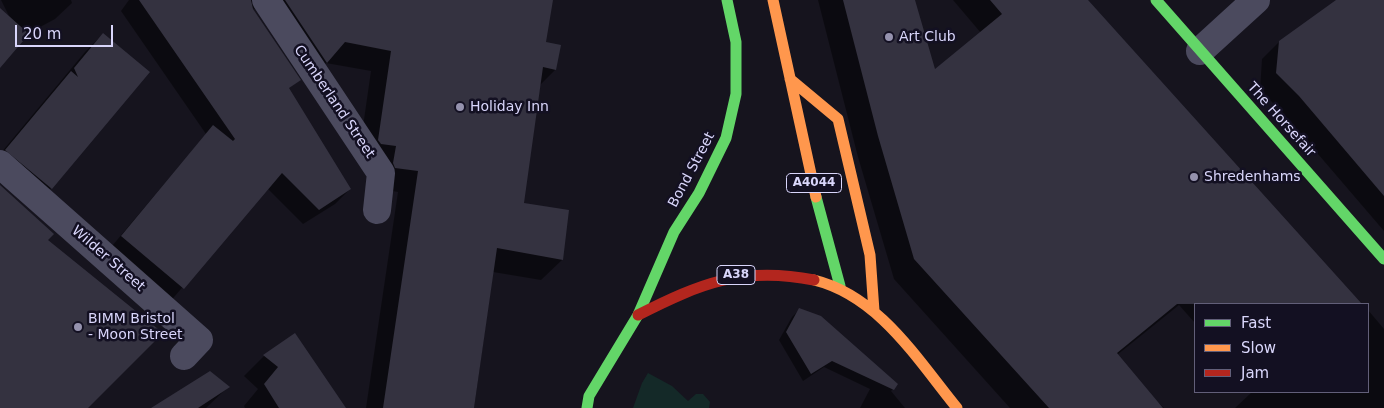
<!DOCTYPE html>
<style>
body{margin:0}
#map{position:relative;width:1384px;height:408px;overflow:hidden;background:#16141e;font-family:"DejaVu Sans",sans-serif}
canvas{display:block}
.legend{position:absolute;left:1194px;top:303px;width:175px;height:90px;box-sizing:border-box;background:#131022;border:1px solid #625f79;margin:0;padding:6px 9px;list-style:none;font-size:15px;color:#d9d6fb}
.legend li{display:flex;align-items:center;gap:10px;height:25px}
.legend b{width:25px;border:1px solid #625f79}
.scale{position:absolute;left:15px;top:25px;width:98px;height:22px;box-sizing:border-box;border:2px solid #d9d6fb;border-top:0;padding-left:6px;font-size:15px;line-height:18px;white-space:nowrap;color:#d9d6fb;-webkit-text-stroke:4px #131022;paint-order:stroke}
</style>
<div id="map">
<canvas width="1384" height="408"></canvas>
<ul class="legend">
<li><b style="height:6px;background:#63d668"></b>Fast</li>
<li><b style="height:6px;background:#ff974d"></b>Slow</li>
<li><b style="height:6px;background:#b3261e"></b>Jam</li>
</ul>
<div class="scale">20 m</div>
</div>
<script>
const context = document.querySelector('canvas').getContext('2d');
context.lineJoin = 'round';
function fillPath(path, color) { context.fillStyle = color; context.fill(path, 'evenodd'); }
function stroke(path, color, width, dash) { context.strokeStyle = color; context.lineWidth = width; context.lineCap = dash ? 'butt' : 'round'; context.setLineDash(dash || []); context.stroke(path); }
function label(font, color, halo, rows, align = 'center') {
  context.font = font + ' "DejaVu Sans",sans-serif'; context.lineWidth = 5; context.setLineDash([]); context.textBaseline = 'middle'; context.strokeStyle = halo; context.fillStyle = color; for (const [text, x, y, turn = 0] of rows) {
    context.save(); context.translate(x, y); context.rotate((+turn || 0) * Math.PI / 180); context.textAlign = isNaN(turn) ? turn : align; if (halo) context.strokeText(text, 0, 0); context.fillText(text, 0, 0); context.restore();
  }
}
fillPath(new Path2D(`
 M648,373l24,13 16,15 8,-7h7l7,8 -1,6h-76l9,-25z`), '#142928');
fillPath(new Path2D(`
 M1,0h70l1,3 -17,16 -28,15 -27,32v-56l11,10z
 M129,0h104l117,189 -15,15 -32,20 -36,-36 -98,115 -62,-51 99,-118 -85,-123z
 M248,0h304l-7,43 10,27 -15,15 -17,119 44,7 -5,49 -21,20 -48,-8 -19,136h-108l32,-216 -23,-4 -17,-27 13,-90 -45,-8 -20,20 -47,-71 -9,-6z
 M818,0h96l21,72 46,-39 -28,-33h133l274,304h-165v19l-16,-18 -62,50 30,37 17,16h-154l-116,-129 -36,-122z
 M1338,0h46v231l-102,-119 -22,-22 2,-31 17,-17z
 M103,34l45,38 -97,116 -18,18 -33,-52 85,-102z
 M799,310l94,79 -2,2 14,17h-45l10,-19 -46,-22 -21,14 -24,-41 13,-23z
 M1368,310l16,19v79h-149l17,-16h116z
 M295,335l49,73h-99l-1,-2 14,-17 -14,-13 20,-20z
 M228,387l-22,21h-53z`), '#0007');
fillPath(new Path2D(`
 M139,0h112l2,9 48,71 -12,8 62,101 -32,21 -37,-37 -98,116 -63,-53 92,-111 20,16 2,-2z
 M285,0h268l-7,42 15,3 -5,25 -13,-3 -19,136 45,7 -6,50 -66,-12 -23,160h-91l35,-237 -23,-3 -2,-5 3,-17 -15,-2 -3,-4 13,-89 -46,-9 -18,21z
 M843,0h72l20,69 67,-55 -12,-14h98l274,304h-185l-60,49 46,55h-114l-135,-149 -36,-123z
 M1336,0h48v196l-85,-100 -23,-23 3,-32z
 M0,8l29,26 -29,34z
 M103,33l47,39 -98,117 -47,-39 66,-79 7,6 -4,-9z
 M0,185l54,49 -6,6 115,93 -75,75h-88z
 M799,308l22,8 77,68 -4,6 -62,-29 -21,13 -25,-42z
 M295,333l51,75h-67l-15,-24 14,-17 -15,-12z
 M210,371l20,16 -32,21h-47z`), '#343240');
stroke(new Path2D(`
 M266,0l115,173 -4,37
 M1200,51l56,-51
 M0,164l199,176 -15,16`), '#4b4a5e', 28);
stroke(new Path2D(`
 M1156,0l228,259
 M816,197l24,89
 M587,408l2,-12 49,-81 36,-83 25,-39 27,-55 10,-44v-52l-9,-42`), '#63d668', 11);
stroke(new Path2D(`
 M773,0l43,197
 M790,79l48,40 32,136 4,56
 M814,280c65,16 103,79 143,128`), '#ff974d', 11);
stroke(new Path2D(`
 M638,315c63,-32 105,-49 176,-35`), '#b3261e', 11);
for (const [x, y, r, color] of [
 [889,37,5,"#9592ae"],
 [460,107,5,"#9592ae"],
 [1194,177,5,"#9592ae"],
 [78,327,5,"#9592ae"]
]) { const dot = new Path2D(); dot.arc(x, y, r, 0, 2 * Math.PI); context.fillStyle = color; context.fill(dot); stroke(dot, '#131022', 2); }
for (const [x, y, w] of [
 [814,183,55],
 [736,275,38]
]) { const box = new Path2D(); box.roundRect(x - w / 2, y - 9.5, w, 19, 4); context.fillStyle = '#131022'; context.fill(box); stroke(box, '#d9d6fb', 1); }
label('bold 12px', '#d9d6fb', null, [
 ["A4044",814,183],
 ["A38",736,275]
]);
label('14px', '#d9d6fb', '#131022', [
 ["Art Club",899,37],
 ["Holiday Inn",470,107],
 ["Shredenhams",1204,177],
 ["BIMM Bristol",88,319],
 ["- Moon Street",88,335]
], 'left');
label('14px', '#d9d6fb', '#131022', [
 ["Cumberland Street",334,102,56],
 ["The Horsefair",1281,120,48],
 ["Bond Street",692,170,-62],
 ["Wilder Street",108,259,41]
]);
</script>
